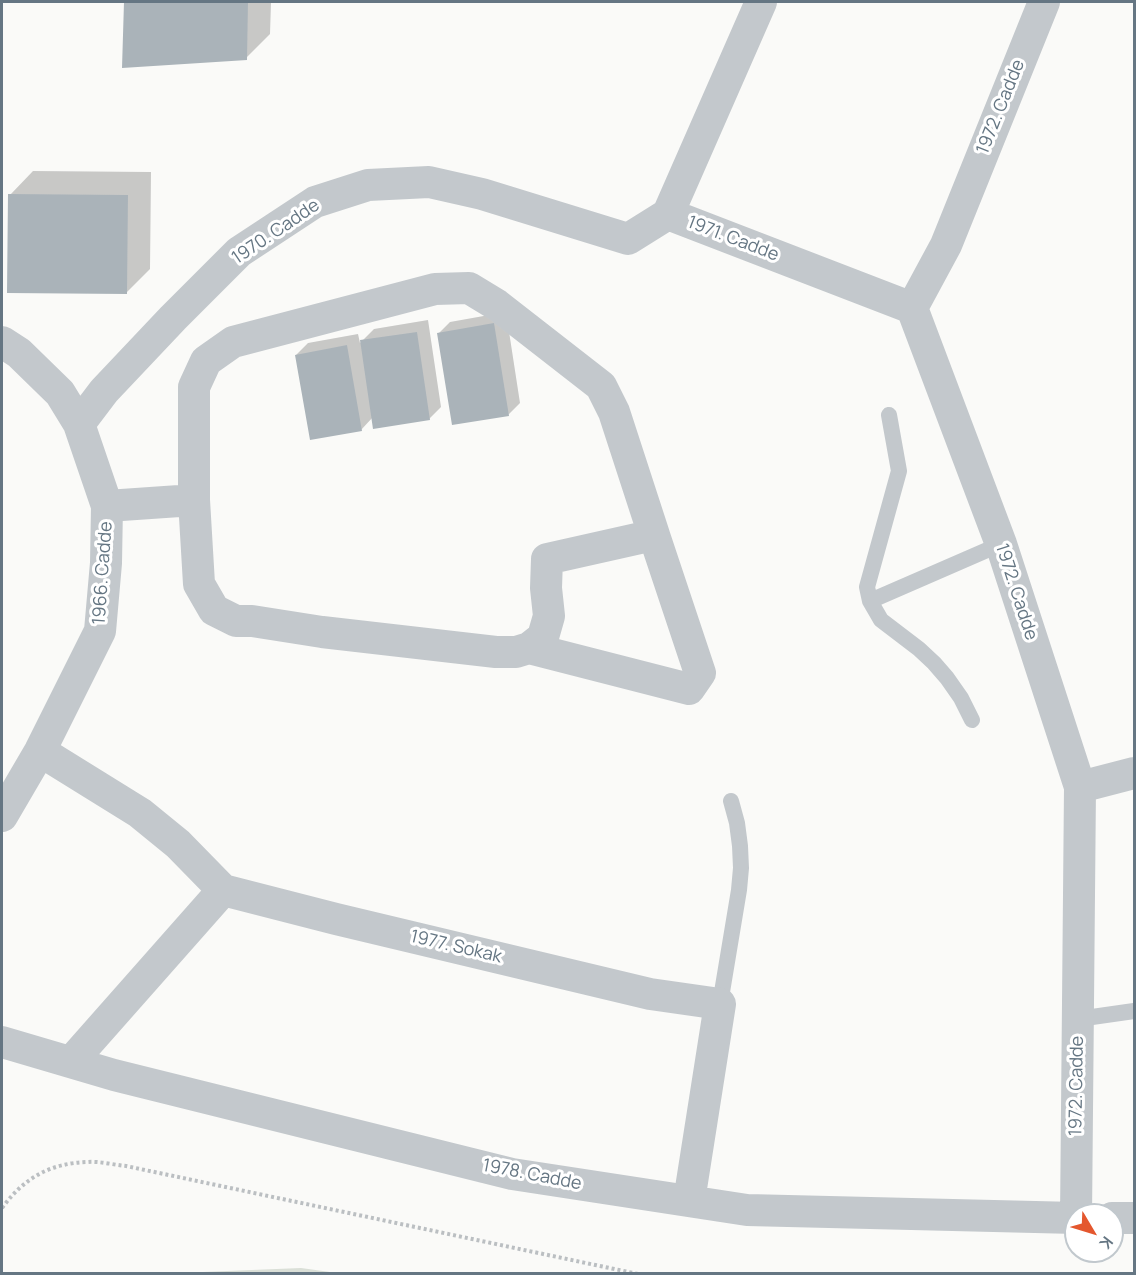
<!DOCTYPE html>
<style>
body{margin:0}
#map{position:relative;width:1136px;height:1275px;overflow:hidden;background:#fafaf8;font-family:Manrope,sans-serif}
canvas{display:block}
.frame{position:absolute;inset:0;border:3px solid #657683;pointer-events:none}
.north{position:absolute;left:1064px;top:1203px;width:60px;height:60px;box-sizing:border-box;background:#fff;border:2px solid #c1c8cd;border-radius:50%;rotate:128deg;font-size:16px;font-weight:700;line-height:24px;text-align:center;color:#657683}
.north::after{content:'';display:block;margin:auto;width:21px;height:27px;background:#e4572e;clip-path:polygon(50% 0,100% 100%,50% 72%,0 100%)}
</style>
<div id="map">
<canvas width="1136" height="1275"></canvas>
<div class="frame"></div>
<div class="north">K</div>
</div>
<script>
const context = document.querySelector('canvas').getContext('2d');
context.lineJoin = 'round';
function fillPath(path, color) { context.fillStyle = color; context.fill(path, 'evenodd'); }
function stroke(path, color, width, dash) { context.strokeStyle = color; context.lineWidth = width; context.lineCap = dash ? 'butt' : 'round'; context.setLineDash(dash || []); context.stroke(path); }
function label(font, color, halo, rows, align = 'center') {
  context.font = font + ' Manrope,sans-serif'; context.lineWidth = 6; context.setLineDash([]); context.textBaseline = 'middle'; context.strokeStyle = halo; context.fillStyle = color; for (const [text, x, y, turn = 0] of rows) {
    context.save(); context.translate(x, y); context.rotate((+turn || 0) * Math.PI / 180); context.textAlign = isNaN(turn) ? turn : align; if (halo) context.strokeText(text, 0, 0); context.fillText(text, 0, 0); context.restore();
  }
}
fillPath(new Path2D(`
 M301,1268l36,5h-159z`), '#dadfd7');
fillPath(new Path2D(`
 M126,2h145l-1,32 -24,24 -122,9z
 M33,171l118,1 -1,97 -24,24 -116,-98z
 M506,312l14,91 -12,12 -70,-81 12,-12z
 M428,320l13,87 -12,12 -56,-2 -12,13 -65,-75 12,-12 50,-9 2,9 14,-14z`), '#0003');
fillPath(new Path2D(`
 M124,2h124l-1,58 -125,8z
 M8,194l120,1 -1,99 -120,-1z
 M494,323l15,93 -57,9 -15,-92z
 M417,332l13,88 -57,9 -13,-89z
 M347,345l15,86 -52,9 -15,-85z`), '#aab3b9');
stroke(new Path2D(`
 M2,1208c22,-30 48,-45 86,-46 12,-1 26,3 38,4l512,108`), '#bbbfc2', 4, [3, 3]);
stroke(new Path2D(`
 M889,415l10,56 -32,116 3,14 11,19 38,29 15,14 13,15 14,20 11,22
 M870,601l131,-57
 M720,1004l19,-114 2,-22 -1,-22 -3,-23 -6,-22
 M1078,1019l56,-8`), '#c3c8cc', 16);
stroke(new Path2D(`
 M761,2l-93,212 244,94
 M1044,2l-98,243 -34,63 89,236 79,243 -4,431
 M469,288l28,17 104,81 13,26 40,123 -107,24 -1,29 3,28 -6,21 -14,11 -13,4h-20l-174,-20 -70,-11h-16l-22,-11 -15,-26 -5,-84v-113l12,-26 27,-19 202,-53z
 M2,342l17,11 41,40 19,31 28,82 -1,57 -6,68 -60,120 -38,65
 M79,424l25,-33 69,-73 66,-66 76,-50 53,-17 61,-3 53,12 146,45 40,-25
 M107,506l87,-6
 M529,648l160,41 11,-16 -46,-138
 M40,751l100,62 38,31 45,46 113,29 314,75 70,10 -31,197
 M1080,787l54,-14
 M2,1042l112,33 398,99 235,36 329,8
 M71,1062l152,-172
 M1112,1218h22`), '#c3c8cc', 32);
label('18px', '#657683', '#fff', [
 ["1972. Cadde",1001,107,-68],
 ["1970. Cadde",276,232,-34],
 ["1971. Cadde",733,239,21],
 ["1966. Cadde",103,573,-86],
 ["1972. Cadde",1016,592,72],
 ["1977. Sokak",456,947,13],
 ["1972. Cadde",1077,1086,-89],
 ["1978. Cadde",532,1175,11]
]);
</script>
